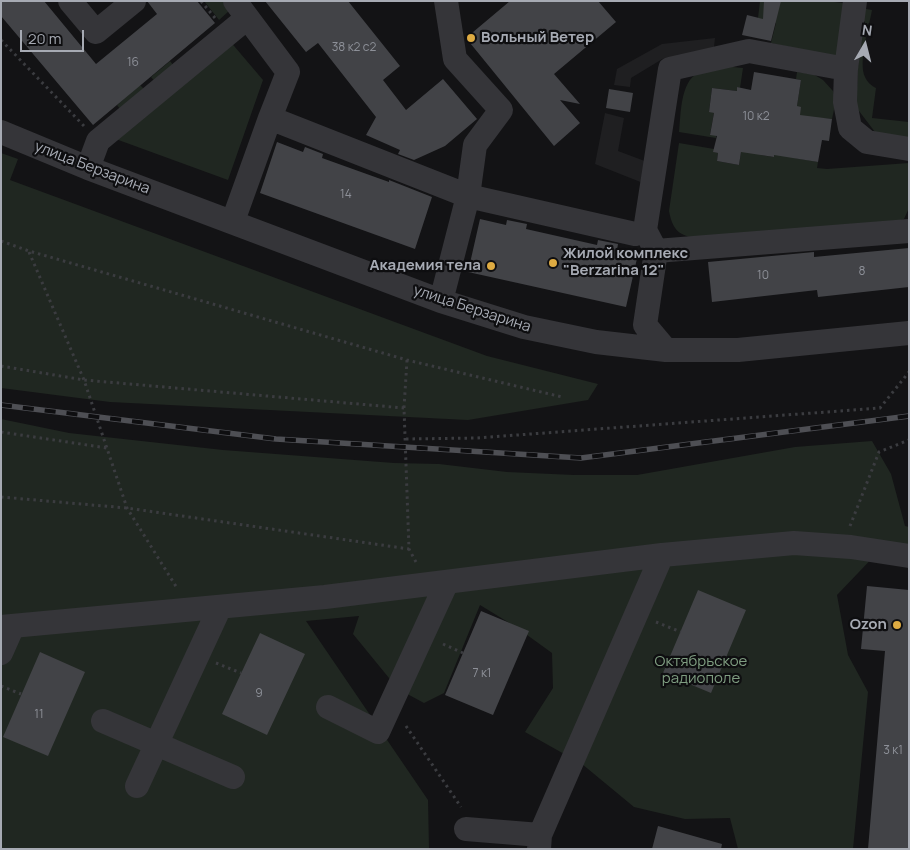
<!DOCTYPE html>
<meta charset="utf-8">
<style>
body{margin:0}
#map{position:relative;width:910px;height:850px;overflow:hidden;background:#131315;font-family:Manrope,sans-serif}
canvas{display:block}
.frame{position:absolute;inset:0;border:2px solid #a6aab3;pointer-events:none}
.north{position:absolute;left:840px;top:20px;width:50px;height:50px;-webkit-text-stroke:4px #0e0e10;paint-order:stroke;rotate:8deg;font-size:14px;font-weight:700;line-height:20px;text-align:center;color:#a6aab3}
.north::after{content:'';display:block;margin:auto;width:18px;height:22px;background:#a6aab3;clip-path:polygon(50% 0,100% 100%,50% 72%,0 100%)}
.scale{position:absolute;left:20px;top:30px;width:64px;height:22px;box-sizing:border-box;border:2px solid #a6aab3;border-top:0;padding-left:6px;font-size:15px;line-height:18px;white-space:nowrap;color:#a6aab3;-webkit-text-stroke:4px #0e0e10;paint-order:stroke}
</style>
<div id="map">
<canvas width="910" height="850"></canvas>
<div class="frame"></div>
<div class="north">N</div>
<div class="scale">20 m</div>
</div>
<script>
const context = document.querySelector('canvas').getContext('2d');
context.lineJoin = 'round';
function fillPath(path, color) { context.fillStyle = color; context.fill(path, 'evenodd'); }
function stroke(path, color, width, dash) { context.strokeStyle = color; context.lineWidth = width; context.lineCap = dash ? 'butt' : 'round'; context.setLineDash(dash || []); context.stroke(path); }
function label(font, color, halo, rows, align = 'center') {
  context.font = font + ' Manrope,sans-serif'; context.lineWidth = 4.5; context.setLineDash([]); context.textBaseline = 'middle'; context.strokeStyle = halo; context.fillStyle = color; for (const [text, x, y, turn = 0] of rows) {
    context.save(); context.translate(x, y); context.rotate((+turn || 0) * Math.PI / 180); context.textAlign = isNaN(turn) ? turn : align; if (halo) context.strokeText(text, 0, 0); context.fillText(text, 0, 0); context.restore();
  }
}
fillPath(new Path2D(`
 M715,38l-2,18 -49,2 -33,20 -1,9 -16,-2 3,-16 45,-25z
 M605,113l19,5 -6,33 32,12 -7,20 -48,-19z`), '#1f1f21');
fillPath(new Path2D(`
 M204,1h22l3,10 -10,9z
 M760,1h67l23,3 -7,45 -9,8 -63,-14 5,-20 -18,-5z
 M861,8l11,2c-3,17 -14,52 -7,67 2,5 7,9 11,11l-4,30 37,4v19l-31,-5 -22,-29z
 M229,40l34,40 -35,100 -115,-42z
 M170,61l7,9 -19,15 -7,-8z
 M722,66l21,2 -3,20 -3,-1v4l-25,-3 -3,23 5,2 -4,21 6,1v3l-37,-6c2,-17 1,-50 19,-59 7,-3 16,-5 24,-7z
 M797,72l16,2 10,6 10,11 3,9 -4,19 -13,-1 -20,4 -2,-16 4,-26 -5,-1z
 M140,85l9,9 -29,15 -3,-4z
 M679,143l35,6v3l4,1 -1,8 22,4 3,-19 19,3v6l12,2 2,-7 20,8 23,4 -1,6 10,1 82,-6v45l-5,11 -12,4 -201,14c-15,-3 -19,-11 -22,-26z
 M1,153l17,6 -8,21 477,176 111,28 -10,16 -120,20 -358,-18 -109,-14z
 M1,419l68,14 154,17 171,13 45,1 68,8 67,3h63l158,-28 77,-6 19,33 14,52 4,1v33l-29,-10 -43,45 11,60 20,37 -15,157h-115l-8,-31 -45,1 -51,-12 -52,-43 -57,-32 28,-44 -1,-35 -36,-26 -36,-22 -36,88 -20,10 -26,-14 -45,-55 6,-18 -53,5 122,179 1,49h-428z`), '#202721');
fillPath(new Path2D(`
 M1,1h43l52,63 61,-50 -10,-13h50l18,22 -122,102 -92,-109z
 M265,1h83l52,65 -17,14 23,30 37,-31 34,40 -32,27 -31,14 -16,-6 2,-4 -34,-15 10,-18 -58,-74 -12,9z
 M510,1h88l18,21 -62,52 26,30 -20,-4 20,23 -26,23 -88,-108z
 M764,1h17l-10,40 -29,-6 5,-20 16,4z
 M754,72l47,8 -4,26 4,1 -1,8 32,4 -3,22 -7,-1 -4,22 -44,-7v2l-33,-5 -2,13 -22,-4 1,-8 -5,-1 4,-16 -7,-1 4,-22 -5,-1 3,-24 25,3v-4l14,3z
 M609,89l24,4 -3,19 -24,-4z
 M277,142l26,10 2,-5 18,7 -1,4 67,24v-2l43,17 -17,52 -155,-56z
 M480,219l26,6 1,-5 20,4 -1,5 71,16 1,-5 20,4 -1,6 21,4 -12,53 -158,-35z
 M909,248v39l-91,10 -1,-7 -105,12 -4,-40 106,-10v5z
 M867,586l42,4v259h-41l17,-198 -24,-2z
 M698,590l48,20 -35,83 -48,-20z
 M481,611l48,20 -36,84 -48,-20z
 M260,633l45,21 -38,81 -45,-21z
 M40,652l45,20 -37,84 -45,-19z
 M658,826l64,18 -1,5h-69z`), '#424347');
stroke(new Path2D(`
 M201,1l14,17
 M1,40l83,86
 M1,241l28,10 378,109 155,37
 M29,252l55,128 43,128 50,80
 M407,360l-3,48 5,141 8,15
 M1,366l83,14 320,28
 M1,432l106,16
 M406,439l71,-1 403,-30 29,-36
 M1,497l126,11 282,41
 M850,526l29,-74 30,-12
 M656,622l25,10
 M443,644l20,9
 M216,663l25,10
 M1,686l20,8
 M406,726l55,81`), '#3b3c40', 3, [2.5, 4]);
stroke(new Path2D(`
 M70,1l26,31 38,-31
 M235,1l53,71 -18,46
 M446,1l9,58 46,51 -26,35 -7,51 167,38 10,-4
 M855,1l-9,68 -1,33 5,26 17,14 42,7
 M1,132l87,36 353,133 83,26 72,15 70,8h72l171,-17
 M88,168l10,-27 149,-123
 M233,221l37,-103 198,78 -27,105
 M656,251l253,-20
 M666,350l-21,-25 11,-74 -11,-21 25,-161 79,-18 97,18
 M1,627l324,-30 337,-42 132,-12 57,4 58,9
 M1,653l12,-27
 M328,707l50,25 69,-150
 M103,721l130,56
 M137,786l83,-179
 M466,829l74,6
 M539,849l1,-14 122,-280`), '#353539', 24);
const rail = new Path2D(`
 M1,405l275,34 305,19 328,-42`);
stroke(rail, '#4e4f54', 5.5);
stroke(rail, '#0e0e10', 4, [11]);
for (const [x, y, r, color] of [
 [471,38,5,"#deab42"],
 [553,263,5,"#deab42"],
 [491,266,5,"#deab42"],
 [897,625,5,"#deab42"]
]) { const dot = new Path2D(); dot.arc(x, y, r, 0, 2 * Math.PI); context.fillStyle = color; context.fill(dot); stroke(dot, '#0e0e10', 2); }
label('12px', '#8d9098', null, [
 ["38 к2 с2",354,48],
 ["16",133,63],
 ["10 к2",756,117],
 ["14",346,195],
 ["8",862,272],
 ["10",763,276],
 ["7 к1",482,674],
 ["9",259,694],
 ["11",39,715],
 ["3 к1",893,751]
]);
label('bold 15px', '#a6aab3', '#0e0e10', [
 ["Вольный Ветер",481,38],
 ["Жилой комплекс",563,254],
 ["\"Berzarina 12\"",563,271],
 ["Академия тела",481,266,"right"],
 ["Ozon",887,625,"right"]
], 'left');
label('15px', '#a6aab3', '#0e0e10', [
 ["улица Берзарина",92,168,21],
 ["улица Берзарина",472,309,18]
]);
label('15px', '#7f9d81', '#0e0e10', [
 ["Октябрьское",701,662],
 ["радиополе",701,679]
]);
</script>
